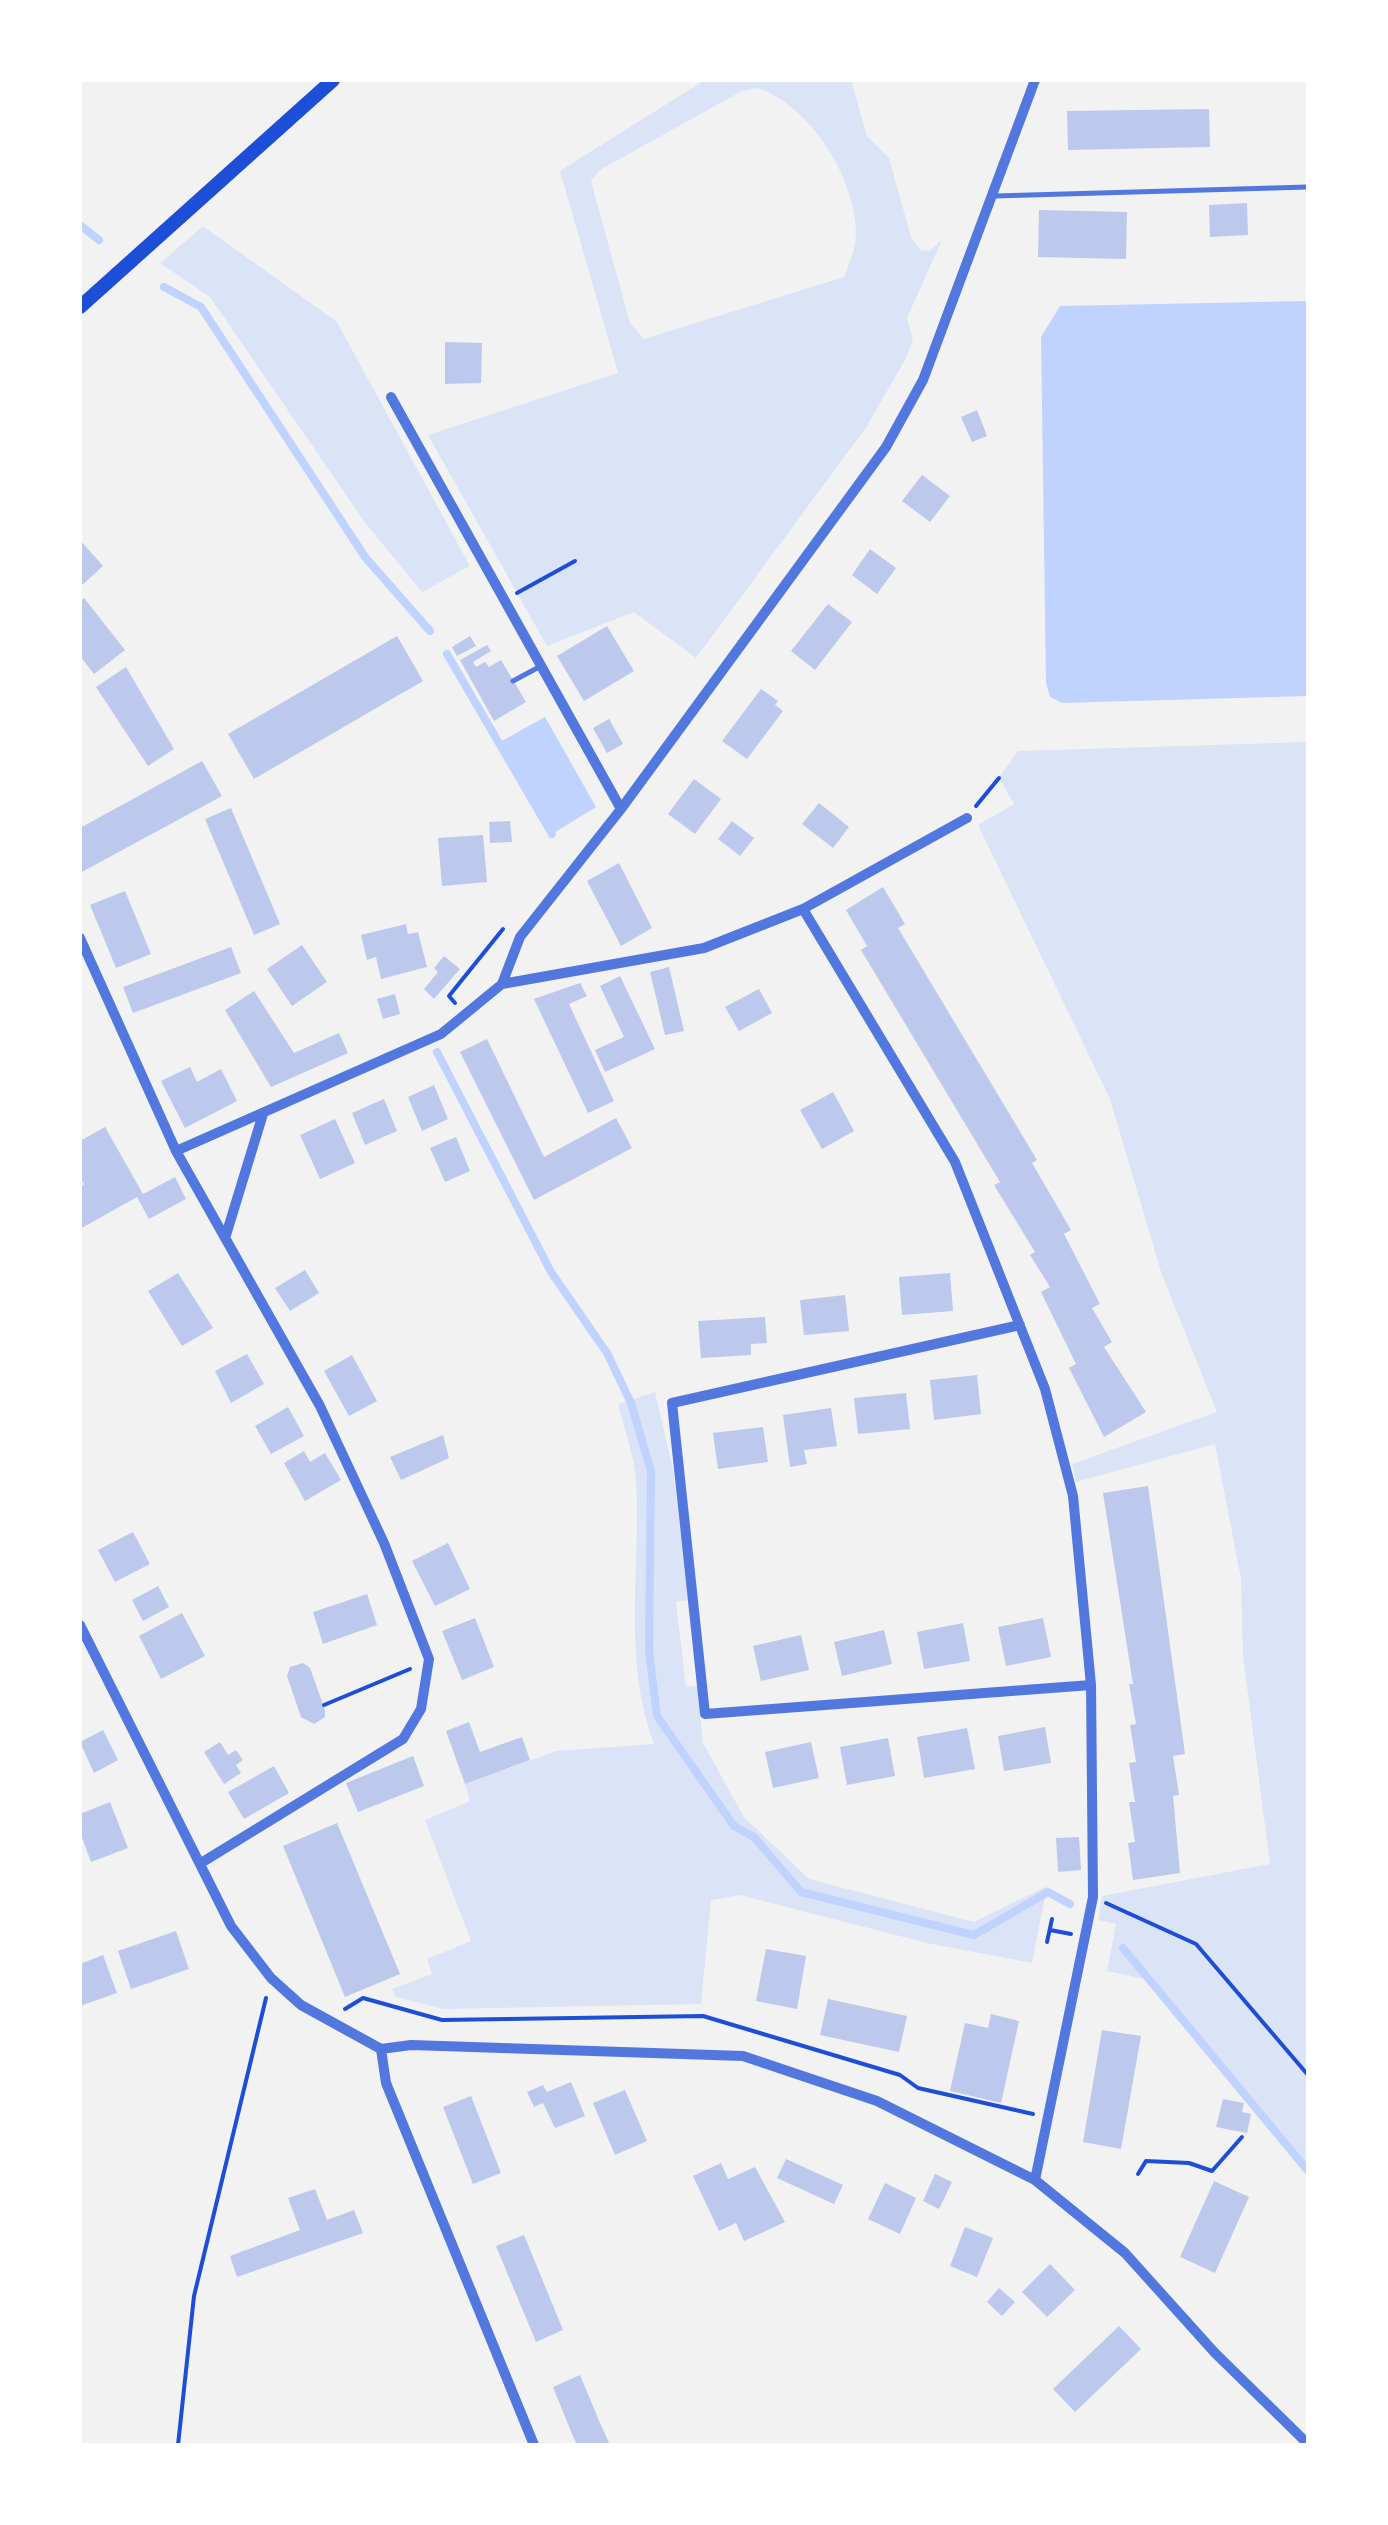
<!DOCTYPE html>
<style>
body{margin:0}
#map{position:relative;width:1388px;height:2525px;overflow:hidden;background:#f2f2f2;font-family:Poppins,sans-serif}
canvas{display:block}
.frame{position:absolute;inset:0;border:82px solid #fff;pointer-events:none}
</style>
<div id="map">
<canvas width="1388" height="2525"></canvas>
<div class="frame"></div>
</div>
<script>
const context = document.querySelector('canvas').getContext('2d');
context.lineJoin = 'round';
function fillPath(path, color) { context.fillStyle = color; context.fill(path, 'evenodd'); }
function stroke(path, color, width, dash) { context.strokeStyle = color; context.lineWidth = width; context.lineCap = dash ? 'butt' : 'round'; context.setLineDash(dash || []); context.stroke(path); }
fillPath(new Path2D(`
 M705,80h146l16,56 22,22 22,79 9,13 10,1 12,-11 -35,78 6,21 -7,19 -39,68 -171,232 -62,-46 -87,34 -119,-211 190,-62 -58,-202zM758,88c52,19 96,87 98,143 0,17 -6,31 -12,46l-200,62 -14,-16 -39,-142 9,-11 142,-79z
 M203,226l134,96 133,244 -48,26 -56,-68 -156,-227 -50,-34z
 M1308,742v1429l-159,-191 -42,-9 9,-47 -18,-4 4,-24 168,-32 -27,-208 -2,-77 -26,-135 -139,38 -4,-18 145,-52 -56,-140 -51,-173 -132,-274 36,-21 -15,-26 19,-27z
 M655,1392l18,77 15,131 -12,2 10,85 11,-1 6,57 41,74 65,62 165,43 73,-36 -15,77 -105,-20 -187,-48 -29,5 -10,104 -257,5 -48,-12 -4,-8 40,-15 -5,-15 44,-18 -46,-121 45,-19 -5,-17 91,-33 98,-7c-32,-85 -13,-176 -18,-264 -2,-25 -12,-52 -18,-76z`), '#dbe4f7');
fillPath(new Path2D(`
 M1308,301v395l-246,7 -12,-6 -4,-14 -5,-346 19,-31z
 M545,717l51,90 -44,27 -52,-92z`), '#bfd3fe');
stroke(new Path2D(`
 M80,225l19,15
 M164,287l37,20 164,250 65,74
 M447,654l105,180
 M437,1052l114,220 56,81 24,50 20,68 -2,180 8,65 77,110 20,11 47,55 173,43 74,-43 22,12
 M1123,1948l185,223`), '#bfd3fe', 8);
fillPath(new Path2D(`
 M1209,109l1,38 -142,3 -1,-39z
 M1247,203l1,32 -38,2 -1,-32z
 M1039,210l88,2 -1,47 -88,-2z
 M445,342l37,1 -1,40 -36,1z
 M977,410l10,26 -15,6 -11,-25z
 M922,475l28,21 -20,26 -28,-21z
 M80,540l23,26 -23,21z
 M870,549l26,19 -19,26 -25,-19z
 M84,598l41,52 -31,24 -14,-18v-55z
 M828,604l24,18 -37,48 -24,-19z
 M607,626l27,45 -50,30 -27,-45z
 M397,636l26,45 -169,98 -26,-45z
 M470,636l6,10 -19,10 -5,-9z
 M487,645l4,6 -18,11 3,5 9,-5 4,5 12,-7 25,42 -32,19 -34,-61z
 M126,667l48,82 -26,17 -52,-79z
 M761,689l17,12 -3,4 8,6 -36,48 -25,-18z
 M609,719l14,25 -16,9 -14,-25z
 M202,761l20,35 -142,77v-45z
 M694,779l27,20 -26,35 -27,-20z
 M819,803l30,24 -16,21 -31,-24z
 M231,808l49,116 -26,11 -49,-116z
 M510,821l2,21 -22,1 -1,-21z
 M732,821l22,17 -14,18 -22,-17z
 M483,835l4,47 -45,4 -4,-48z
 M619,863l33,65 -31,18 -34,-65z
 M883,887l22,37 -7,4 139,232 -5,3 39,67 -7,4 36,70 -8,4 20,34 -8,5 42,65 -42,25 -35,-69 7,-4 -35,-72 9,-5 -20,-32 5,-3 -41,-67 6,-3 -139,-232 6,-4 -21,-36z
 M125,891l26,63 -35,14 -26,-63z
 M406,924l2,10 10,-2 9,35 -46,12 -5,-22 -9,3 -6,-25z
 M302,945l25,37 -35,24 -25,-37z
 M231,947l10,26 -108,40 -10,-26z
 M444,956l16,13 -26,30 -10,-10 14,-17 -4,-4z
 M669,967l15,64 -19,4 -15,-63z
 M620,976l35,73 -50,23 -10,-22 29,-13 -24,-51z
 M580,983l7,13 -18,8 45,97 -26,12 -54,-114z
 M759,989l13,24 -33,18 -14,-24z
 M254,991l40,62 45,-20 9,20 -77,34 -46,-77z
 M395,994l5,20 -17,5 -6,-20z
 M487,1039l57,118 72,-39 16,30 -98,52 -74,-148z
 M190,1067l7,15 24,-13 16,32 -52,27 -24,-47z
 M434,1085l14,34 -26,12 -14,-34z
 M833,1092l21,39 -32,18 -22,-39z
 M384,1099l13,32 -32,14 -13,-32z
 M335,1119l20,44 -35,16 -20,-44z
 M105,1127l38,67 32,-17 11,22 -37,20 -12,-22 -57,32v-42l4,-3 -4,-7v-36z
 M456,1137l14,34 -25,11 -15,-34z
 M305,1270l14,23 -29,18 -15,-23z
 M178,1273l35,55 -31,18 -34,-55z
 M950,1273l3,38 -51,4 -3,-38z
 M845,1295l4,36 -45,4 -4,-35z
 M765,1317l2,26 -16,1v11l-50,3 -3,-37z
 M247,1354l17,30 -33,19 -16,-32z
 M352,1355l25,46 -28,15 -25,-45z
 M977,1375l4,39 -47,6 -4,-40z
 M906,1393l4,36 -52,5 -4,-36z
 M288,1407l16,29 -33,18 -16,-28z
 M831,1408l6,38 -33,4 3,14 -17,3 -7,-52z
 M763,1427l5,35 -50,7 -5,-36z
 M443,1435l6,23 -48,22 -11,-23z
 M304,1451l6,11 15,-9 16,27 -36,21 -21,-38z
 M1148,1486l37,268 -12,2 6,39 -6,1 7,77 -47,7 -5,-37 7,-1 -6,-40h6l-6,-39 7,-1 -6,-37 6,-1 -7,-40h4l-30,-191z
 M133,1532l17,32 -35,18 -17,-32z
 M448,1543l22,46 -35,17 -23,-45z
 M158,1586l11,21 -26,14 -11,-21z
 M367,1594l10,31 -54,19 -10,-32z
 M182,1613l23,43 -44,23 -22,-43z
 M475,1618l19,49 -32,13 -20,-49z
 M1043,1618l8,39 -45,9 -8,-39z
 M963,1623l7,38 -46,8 -7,-37z
 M884,1630l8,34 -50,12 -8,-34z
 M801,1635l8,35 -48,11 -8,-35z
 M303,1663l7,5 15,42v7l-11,7 -13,-7 -14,-41 3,-9z
 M469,1722l11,30 42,-15 8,23 -65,24 -19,-53z
 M1045,1727l6,36 -47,8 -6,-35z
 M967,1728l8,41 -51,9 -7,-41z
 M103,1730l15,30 -24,13 -14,-31z
 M888,1738l7,38 -48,9 -7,-38z
 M220,1742l8,13 8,-5 7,10 -7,5 5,8 -17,11 -20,-32z
 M811,1742l8,36 -46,10 -8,-36z
 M413,1756l11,30 -66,26 -12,-29z
 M274,1766l15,27 -45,26 -16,-27z
 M110,1802l18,46 -37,14 -11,-30v-18z
 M337,1823l63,151 -55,23 -62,-151z
 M1079,1837l2,33 -23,2 -2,-34z
 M176,1931l13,38 -58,20 -13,-38z
 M766,1949l40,7 -9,53 -41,-8z
 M103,1955l14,38 -37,13v-42z
 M828,1999l79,17 -8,36 -79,-17z
 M991,2014l28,7 -18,82 -51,-12 15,-68 23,5z
 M1102,2030l39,6 -20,113 -38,-7z
 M571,2082l14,34 -30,12 -12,-25 -9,4 -7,-15 16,-7 4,7z
 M625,2090l22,51 -32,14 -22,-52z
 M471,2096l30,77 -28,11 -30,-77z
 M1223,2099l21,4 -2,9 9,2 -4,19 -31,-6z
 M786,2159l57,26 -9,19 -57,-26z
 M721,2163l7,16 27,-12 30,55 -41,19 -8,-18 -17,8 -26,-55z
 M935,2174l17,8 -13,27 -16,-8z
 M1214,2181l35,16 -34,76 -35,-16z
 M885,2183l31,15 -16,36 -32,-15z
 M315,2189l12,31 27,-10 9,23 -126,44 -7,-21 70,-26 -12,-32z
 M965,2227l28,11 -16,39 -27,-11z
 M524,2235l39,95 -27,12 -40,-96z
 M1050,2264l25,26 -28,27 -25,-25z
 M999,2288l16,14 -13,14 -15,-14z
 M1119,2326l22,23 -66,63 -22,-23z
 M580,2375l20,48 10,22h-33l-5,-11 -19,-47z`), '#bdc9ec');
stroke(new Path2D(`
 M517,593l58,-32
 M976,806l23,-28
 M455,1003l-6,-7 54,-67
 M324,1705l86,-36
 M1106,1903l90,41 112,131
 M1050,1930l21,4
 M1047,1942l5,-23
 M345,2009l18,-11 79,22 261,-4 197,59 18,13 115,26
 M1138,2174l8,-13 43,2 23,8 30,-34
 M178,2445l16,-149 72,-298`), '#1d4ed8', 4);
stroke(new Path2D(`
 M995,196l313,-9
 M513,681l28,-15`), '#5277de', 5);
stroke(new Path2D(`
 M391,397l230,412
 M803,909l152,253 90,227 28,107 18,189 2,212 -58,283
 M80,938l96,213 144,255 64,137 45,116 -8,50 -18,30 -202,124
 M502,984l202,-36 99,-39 164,-91
 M176,1151l265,-117 61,-50 18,-47 101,-128 265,-362 37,-67 112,-300
 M226,1235l37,-121
 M1020,1325l-348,78 33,311 386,-29
 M80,1625l151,301 40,52 30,27 80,44 30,-4 332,11 134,45 158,79 90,73 90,100 93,91
 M381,2049l5,34 148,362`), '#5277de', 10);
stroke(new Path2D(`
 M80,307l253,-227`), '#1d4ed8', 14);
</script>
